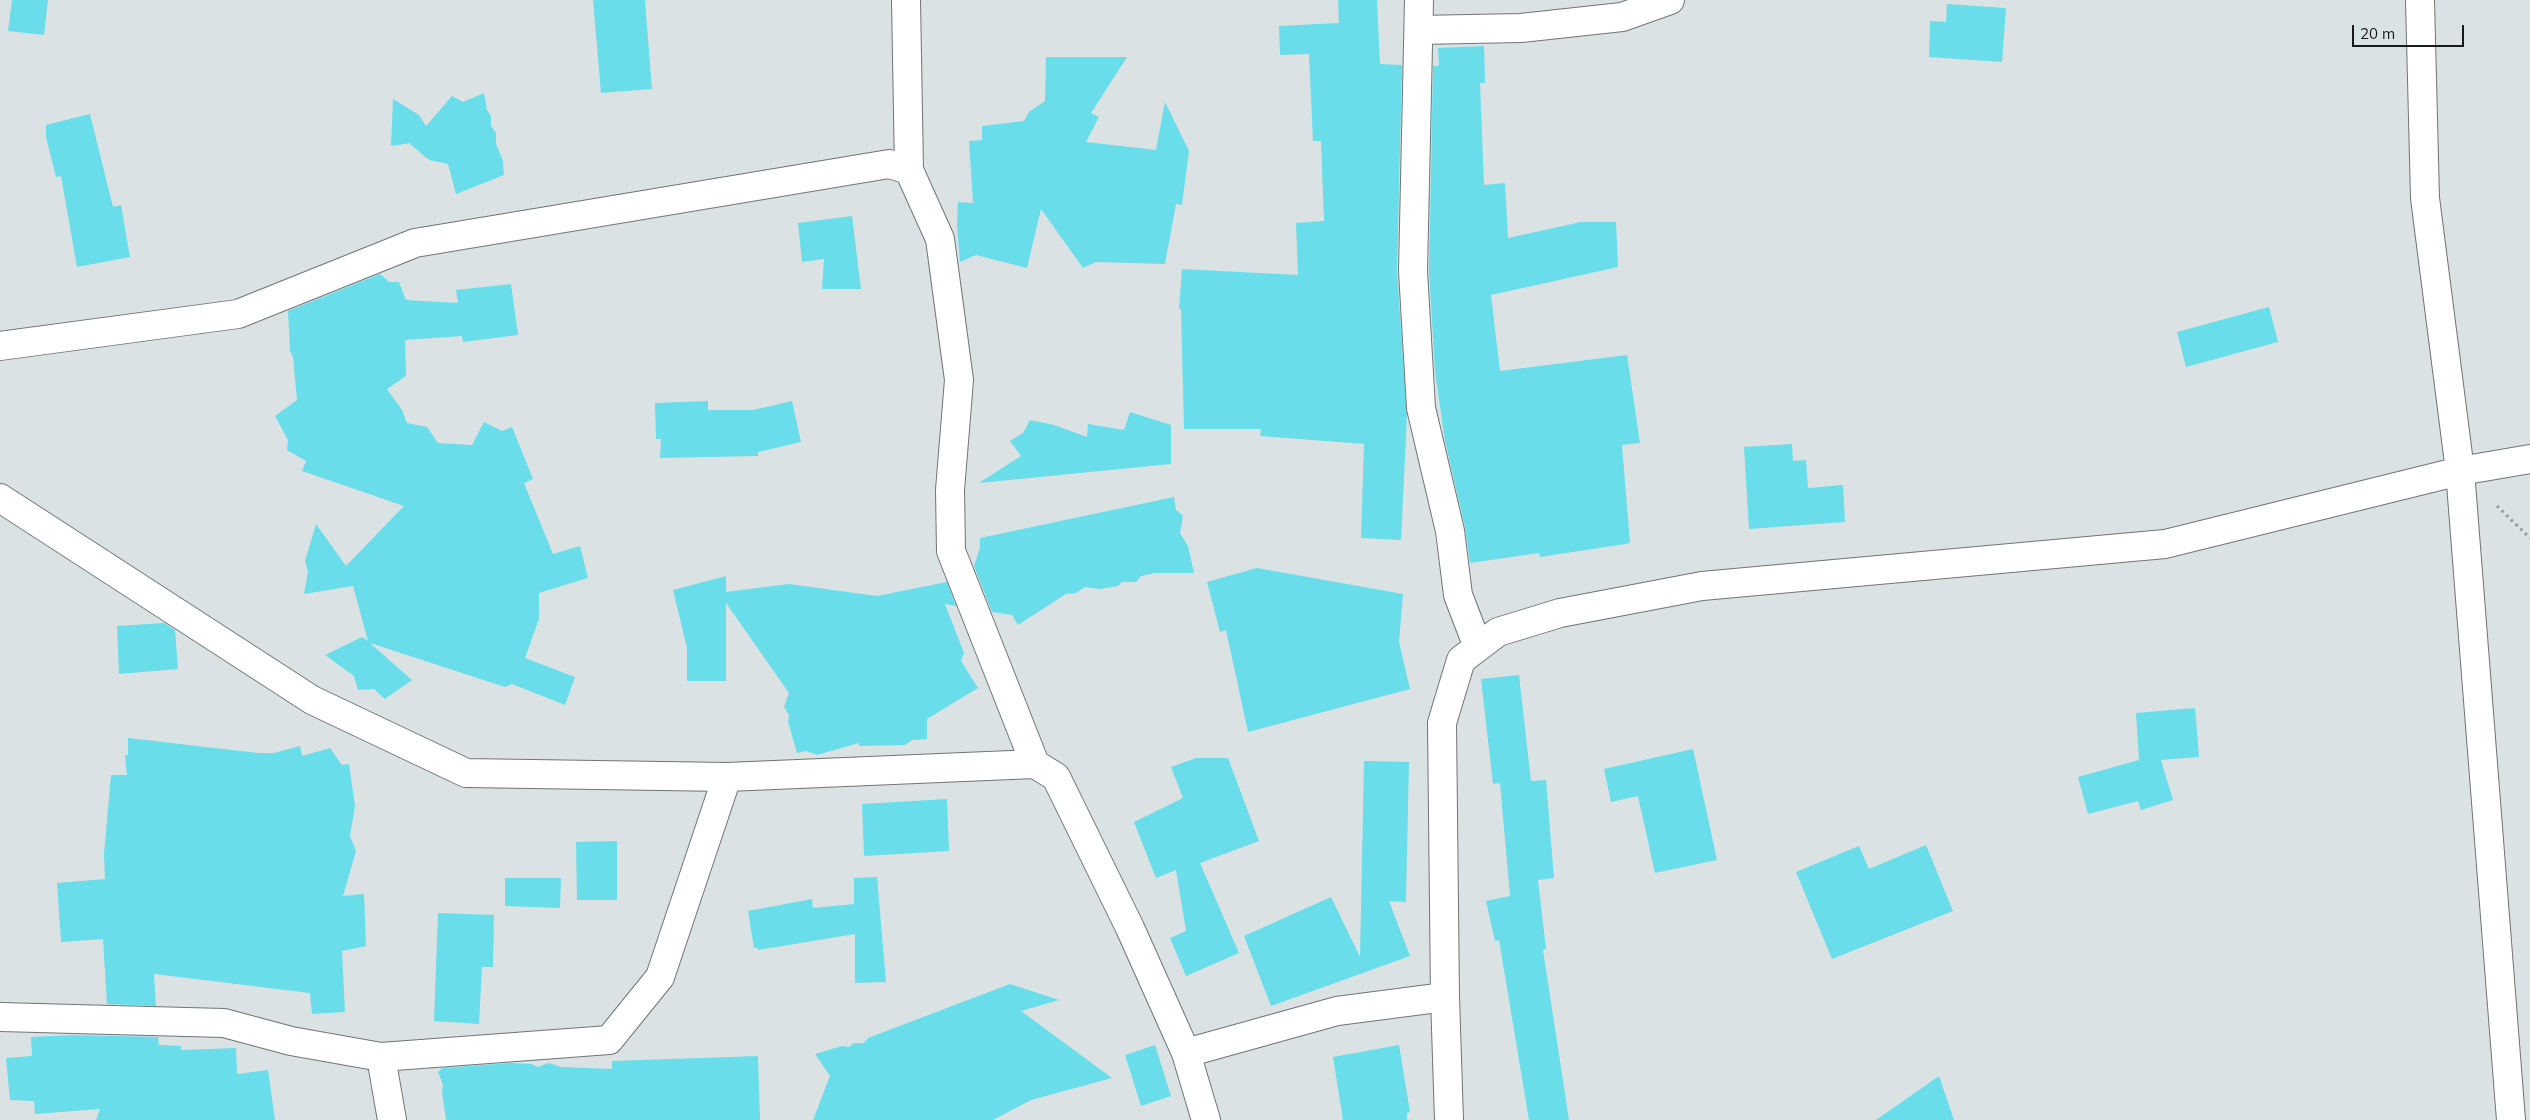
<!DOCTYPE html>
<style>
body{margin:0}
#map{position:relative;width:2530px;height:1120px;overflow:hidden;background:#dbe2e3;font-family:Mulish,sans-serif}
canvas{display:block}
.scale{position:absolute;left:2352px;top:25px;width:112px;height:22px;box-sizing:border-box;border:2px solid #181b1b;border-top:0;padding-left:6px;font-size:15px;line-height:18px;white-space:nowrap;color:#181b1b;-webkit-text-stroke:4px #dbe2e3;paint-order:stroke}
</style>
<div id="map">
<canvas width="2530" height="1120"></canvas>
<div class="scale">20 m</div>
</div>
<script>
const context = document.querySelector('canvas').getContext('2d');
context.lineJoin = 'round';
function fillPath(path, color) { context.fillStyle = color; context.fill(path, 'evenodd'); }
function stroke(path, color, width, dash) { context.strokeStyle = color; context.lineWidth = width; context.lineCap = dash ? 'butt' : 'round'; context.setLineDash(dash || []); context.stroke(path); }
fillPath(new Path2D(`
 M12,0h36l-4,35 -36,-4z
 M593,0h52l7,89 -51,4z
 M1338,0h39l3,64 22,1 -5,206 10,144 -6,125 -40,-2 3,-94 -104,-8 1,-7h-77l-3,-120h-2l3,-40 116,6 -2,-52 28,-2 -3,-80h-8l-4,-87 -29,1 -1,-29 60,-3z
 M1947,4l59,4 -4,54 -73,-5 1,-36 16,1z
 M1484,46l1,37h-5l4,102 21,-2 3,55 73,-16h35l2,45 -127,28 9,76 127,-16 13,88 -18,2 8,98 -5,1 -85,13 -1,-4 -69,10 -5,-36 -20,-86 -10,-69 -6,-101 4,-205h6l-1,-18z
 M1046,57h81l-36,56 8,4 -13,25 70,8 9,-48 24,49 -7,54 -6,-1 -11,60 -69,-2 -13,6 -42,-59 -14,59 -51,-13 -16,7 -3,-37 1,-23 15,1 -4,-62 13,-1v-14l42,-5 5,-9 16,-11z
 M484,93l3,17 4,6v10l5,7v11l7,17 1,14 -48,19 -8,-30 -19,-4 -19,-16 1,-1 -20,3 2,-47 26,16 7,11 26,-30 11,6z
 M90,114l23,93 8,-2 9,52 -53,10 -16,-91 -5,1 -10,-40v-12z
 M852,216l9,73h-39l2,-30 -22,3 -4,-39z
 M380,274l9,8h10l7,18 52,3 -2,-13 55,-6 7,51 -55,7 -1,-6 -57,4 1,36 -19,13 15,21 5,13 20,4 11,16 34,2 12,-23 18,9 10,-4 21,52 -9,4 29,71 27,-8 8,32 -49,15v26l-14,39 50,19 -10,28 -53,-21 -7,3 -135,-44 42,37 -27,19 -11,-10 -16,1 -4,-14 -29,-21 37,-18 6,4 -15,-55 -49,8 4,-22 -3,-11 11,-37 30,42 58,-60 -102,-35 4,-10 -19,-11 1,-10 -13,-24 22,-16 -4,-43 -3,-6 -2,-40z
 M2269,307l9,35 -92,25 -9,-35z
 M708,401v9h45l39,-9 9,41 -43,10v4l-98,2 1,-19h-5l-1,-36z
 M1130,412l41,13v39l-192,19 42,-27 -11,-15 13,-8 7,-13 24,5 33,12 1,-13 36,6z
 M1792,444l1,17 13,-1 2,28 35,-3 2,37 -96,7 -5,-82z
 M1174,497l2,13 7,6 -3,17 8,13 6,27h-39l-14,3 -5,6h-14l-4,4 -18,3 -15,-2 -9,6 -10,1 -48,31 -6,-10 -20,-3 -18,-46 6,-18v-10z
 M1257,568l146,26 -4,48 11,47 -162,43 -22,-102 -6,2 -13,-50z
 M726,576v16l63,-8 88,12 70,-14 9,24 -11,-2 19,49 -3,8 17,27 -51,31v20l-15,1 -7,5 -46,1v-3l-42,12 -11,-4 -9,2 -9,-31 1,-7 -5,-8 5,-14 -63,-90v78h-39v-33l-14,-58z
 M164,623l11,7 3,39 -59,5 -2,-48z
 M1519,675l12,106 15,-1 8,98 -16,2 8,69 -3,1 26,170h-40l-30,-180 -4,1 -9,-40 24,-5 -10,-113 -7,1 -12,-105z
 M2195,708l4,49 -38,3 12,40 -32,10 -3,-9 -50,13 -10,-37 61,-17 -3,-47z
 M128,738l130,15h16l26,-7 2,10 28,-8 12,17 7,-1 6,42 -5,30 6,15 -13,45 21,-2 2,52 -24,5 3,61 -33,2 -2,-21 -156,-19 2,32 -49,-2 -4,-65 -42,3 -4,-59 48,-4 -1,-25 7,-79h16l-2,-20h3z
 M1693,749l24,111 -62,13 -17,-77 -27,6 -7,-33z
 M1196,758h32l31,83 -59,22 39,90 -53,23 -16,-38 16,-7 -10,-61 -20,8 -22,-56 49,-24 -12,-31z
 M1364,761l45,1 -3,140 -17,-1 21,55 -139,50 -27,-70 87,-39 29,60z
 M947,799l2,52 -85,5 -2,-52z
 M617,841v59h-40l-1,-58z
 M1926,845l27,66 -121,48 -36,-87 63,-26 10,23z
 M877,877l9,105 -31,1v-49l-97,16v-2h-4l-6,-37 64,-12 1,9 41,-4v-26z
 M505,878h56l-1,30 -55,-2z
 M438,913l56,2 -1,52h-11l-3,57 -45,-3z
 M1010,984l49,16 -38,11 91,67 -81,22 -38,20h-180l17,-44 -15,-22 27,-8 7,1 5,-4h10l4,-5z
 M73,1035l85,2 1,8 22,1v4l55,-2 1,26 31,-4 7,50h-179l4,-11 -65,5 -1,-13 -24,-1 -4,-42 26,-2 -1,-19z
 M1155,1045l16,51 -30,10 -16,-51z
 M1399,1045l11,67 -3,1v7h-64l-10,-63z
 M758,1056l2,64h-314l-4,-28 1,-7 -5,-13 4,-4 68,-5 21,1 7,3 11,-4 12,4 51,2v-8z
 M1939,1076l15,44h-78z`), '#69dde9');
const street = new Path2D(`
 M906,0l3,170
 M1419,0l-6,271 8,137 29,123 8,64 20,52
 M1419,30l102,-2 101,-11 48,-17
 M0,346l238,-32 177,-71 474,-79 20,6 31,69 19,141 -9,110 1,61 84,213 21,13 74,151 56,125 20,67
 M2460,471l70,-12
 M0,498l312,202 154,73 261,4 308,-13
 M0,1017l224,6 67,18 90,16
 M1186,1053l151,-42 108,-14
 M392,1120l-11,-63 228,-17 51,-63 67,-200
 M1449,1120l-4,-123 -3,-274 19,-63 37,-28 62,-19 142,-27 463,-42 295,-73 -35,-273 -5,-198`);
const secondary = new Path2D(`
 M2460,471l51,649`);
stroke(street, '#6f7576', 30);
stroke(secondary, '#6f7576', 30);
stroke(new Path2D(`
 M2497,506l33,32`), '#94999a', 3, [2.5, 4]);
stroke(street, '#fff', 28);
stroke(secondary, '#fff', 28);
</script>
